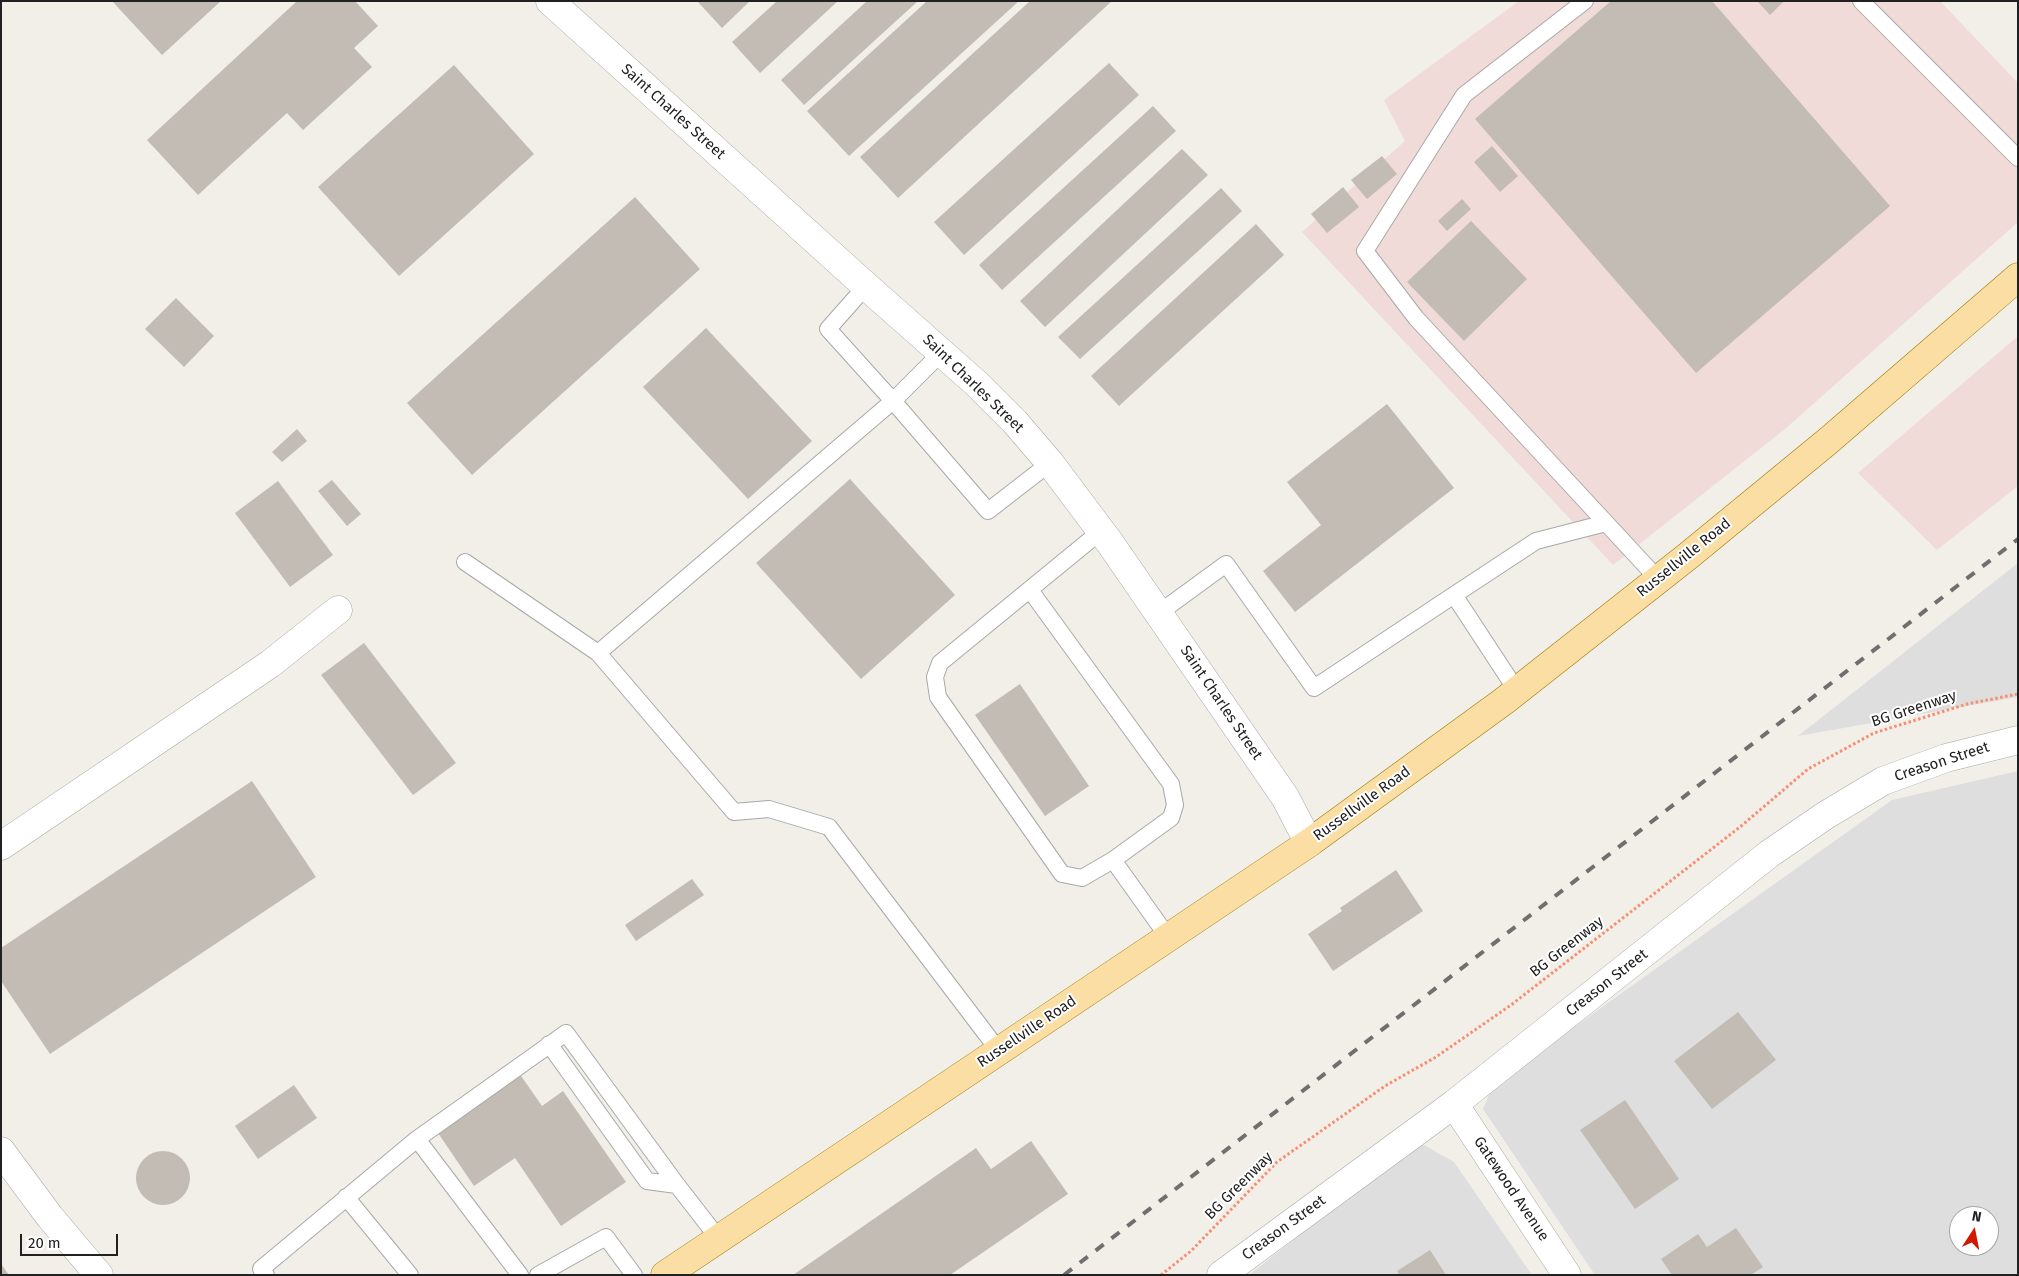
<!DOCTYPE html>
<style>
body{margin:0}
#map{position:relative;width:2019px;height:1276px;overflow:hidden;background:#f1efe8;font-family:"Fira Sans",sans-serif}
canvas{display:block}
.frame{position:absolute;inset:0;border:2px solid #212121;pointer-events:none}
.north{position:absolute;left:1949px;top:1206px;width:50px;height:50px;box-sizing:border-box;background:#fff;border:1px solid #a6a6a6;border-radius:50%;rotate:11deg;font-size:14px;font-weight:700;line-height:20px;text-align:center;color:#212121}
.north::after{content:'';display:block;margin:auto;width:18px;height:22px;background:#d01802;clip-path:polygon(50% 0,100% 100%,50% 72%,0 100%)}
.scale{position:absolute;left:20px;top:1234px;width:98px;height:22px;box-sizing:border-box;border:2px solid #212121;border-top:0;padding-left:6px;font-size:15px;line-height:18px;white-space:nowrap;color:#212121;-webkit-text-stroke:4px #fff;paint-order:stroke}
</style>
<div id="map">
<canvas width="2019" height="1276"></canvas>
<div class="frame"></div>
<div class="north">N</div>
<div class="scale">20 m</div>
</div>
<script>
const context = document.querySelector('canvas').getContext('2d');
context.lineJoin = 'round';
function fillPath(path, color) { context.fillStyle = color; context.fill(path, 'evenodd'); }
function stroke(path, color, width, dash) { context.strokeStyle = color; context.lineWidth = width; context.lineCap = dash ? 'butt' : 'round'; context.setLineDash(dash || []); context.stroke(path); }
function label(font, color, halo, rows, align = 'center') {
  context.font = font + ' "Fira Sans",sans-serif'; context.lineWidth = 4; context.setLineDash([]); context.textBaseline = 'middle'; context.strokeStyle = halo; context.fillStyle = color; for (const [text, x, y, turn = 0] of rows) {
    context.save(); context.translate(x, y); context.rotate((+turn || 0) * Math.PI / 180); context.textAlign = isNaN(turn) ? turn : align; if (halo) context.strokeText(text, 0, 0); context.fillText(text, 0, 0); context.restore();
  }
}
fillPath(new Path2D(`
 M2018,563v134l-220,39z
 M2018,771v504h-423l-112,-166 10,-24 399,-285zM1959,1216h30v30h-30z
 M1424,1145l30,17 78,113h-283l158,-124z`), '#dfdede');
fillPath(new Path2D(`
 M1519,1h421l78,82v139l-233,207 -172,136 -311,-333 103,-91 -21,-41z
 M2018,336v150l-81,64 -79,-77z`), '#f1dbd8');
fillPath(new Path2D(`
 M112,1h109l-59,54z
 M297,1h58l23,25 -24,22 18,19 -69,63 -16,-17 -89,82 -51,-55z
 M697,1h53l-28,27z
 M777,1h61l-78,72 -28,-31z
 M867,1h51l-114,104 -23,-25z
 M927,1h92l-170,155 -42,-45z
 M1030,1h82l-214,197 -38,-41z
 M1611,1h101l178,205 -194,167 -221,-254z
 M1757,1h27l-14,14z
 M1109,63l30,32 -175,160 -30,-33z
 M454,65l80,89 -135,122 -81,-89z
 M1153,106l23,25 -174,159 -23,-25z
 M1492,146l26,30 -18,16 -26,-30z
 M1182,149l26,26 -163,152 -25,-26z
 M1382,156l15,18 -30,25 -16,-19z
 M1343,187l16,20 -32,26 -16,-19z
 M1221,188l21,23 -162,148 -22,-22z
 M635,197l65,72 -228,206 -65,-72z
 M1462,199l9,10 -24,22 -9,-10z
 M1471,221l56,58 -63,62 -57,-59z
 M1256,224l28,31 -165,151 -28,-30z
 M176,298l38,38 -30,31 -39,-38z
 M706,328l106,113 -64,58 -105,-112z
 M1387,404l67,84 -159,124 -32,-41 58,-46 -34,-43z
 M297,429l10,12 -25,21 -10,-10z
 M850,479l105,116 -94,84 -105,-116z
 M332,480l29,34 -14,12 -29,-35z
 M278,481l55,74 -43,32 -55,-74z
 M364,643l92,120 -43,32 -92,-120z
 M1020,684l69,102 -44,30 -70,-101z
 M252,781l64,96 -266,177 -49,-73v-33z
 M1396,870l27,41 -90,60 -25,-37 34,-23 -2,-3z
 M692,879l12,16 -68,46 -11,-16z
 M1738,1012l38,48 -64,49 -38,-48z
 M519,1073l23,33 21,-15 63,91 -65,44 -46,-68 -41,28 -38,-56z
 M294,1085l23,33 -59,41 -23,-33z
 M1625,1100l54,79 -44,30 -55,-79z
 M1031,1141l37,53 -118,81h-157l183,-127 15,21z
 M136 1178a27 27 0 1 1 54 0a27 27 0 1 1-54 0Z
 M1736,1228l27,39 -12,8h-79l-11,-16 37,-25 9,13z
 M1430,1250l16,25h-47l-2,-4z
 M1,1264l8,11h-8z`), '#c2bcb4');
const lane = new Path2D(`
 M1585,1l-121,94 -99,156 51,67 242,261
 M1861,1l157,157
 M942,352l-49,49 95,110 62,-48
 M465,562l133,91 136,159 35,-3 60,18 170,224
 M1030,590l141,194 4,21 -4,13 -58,42 -31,18 -20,-4 -124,-177 -3,-20 5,-14 161,-132
 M1454,595l82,-54 70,-18
 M1159,613l67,-49 88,124 140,-93 63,96
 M598,653l295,-252 -65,-72 38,-43
 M1113,860l55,77
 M549,1044l98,137 30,4
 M346,1197l64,78
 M266,1275l-5,-6 156,-130
 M520,1275l-103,-136 149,-106 111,152 42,54
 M538,1275l68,-38 28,38`);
const street = new Path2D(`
 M550,1l316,285 111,98 38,38 35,41 60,80 175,254 24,46
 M1,846l269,-182 68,-54
 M1454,1104l113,171
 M1,1151l49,66 49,58
 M1221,1275l233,-171 315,-250 57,-39 57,-34 63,-23 72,-18`);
const primary = new Path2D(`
 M665,1275l644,-432 195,-142 184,-145 140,-115 190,-164`);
stroke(lane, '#a8a8a8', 18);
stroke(street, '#a8a8a8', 29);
stroke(primary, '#9c7901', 29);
stroke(new Path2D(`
 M1161,1275l30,-24 86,-89 108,-76 51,-29 75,-52 229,-178 68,-58 66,-36 93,-29 51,-10`), '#f98d71', 3, [2.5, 2.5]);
stroke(lane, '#fff', 16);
stroke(street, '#fff', 28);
stroke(primary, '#fbdea3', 28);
stroke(new Path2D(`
 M1064,1275l954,-736`), '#6f6f6f', 4, [10, 10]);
label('15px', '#212121', '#fff', [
 ["Saint Charles Street",673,112,42],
 ["Saint Charles Street",973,384,44],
 ["Russellville Road",1684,558,-39],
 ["Saint Charles Street",1221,703,56],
 ["BG Greenway",1914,709,-18],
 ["Creason Street",1942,762,-18],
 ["Russellville Road",1362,804,-36],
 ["BG Greenway",1567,947,-38],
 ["Creason Street",1607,983,-38],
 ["Russellville Road",1027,1032,-34],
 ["BG Greenway",1239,1186,-45],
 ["Gatewood Avenue",1511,1189,56],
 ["Creason Street",1284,1228,-36]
]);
</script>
